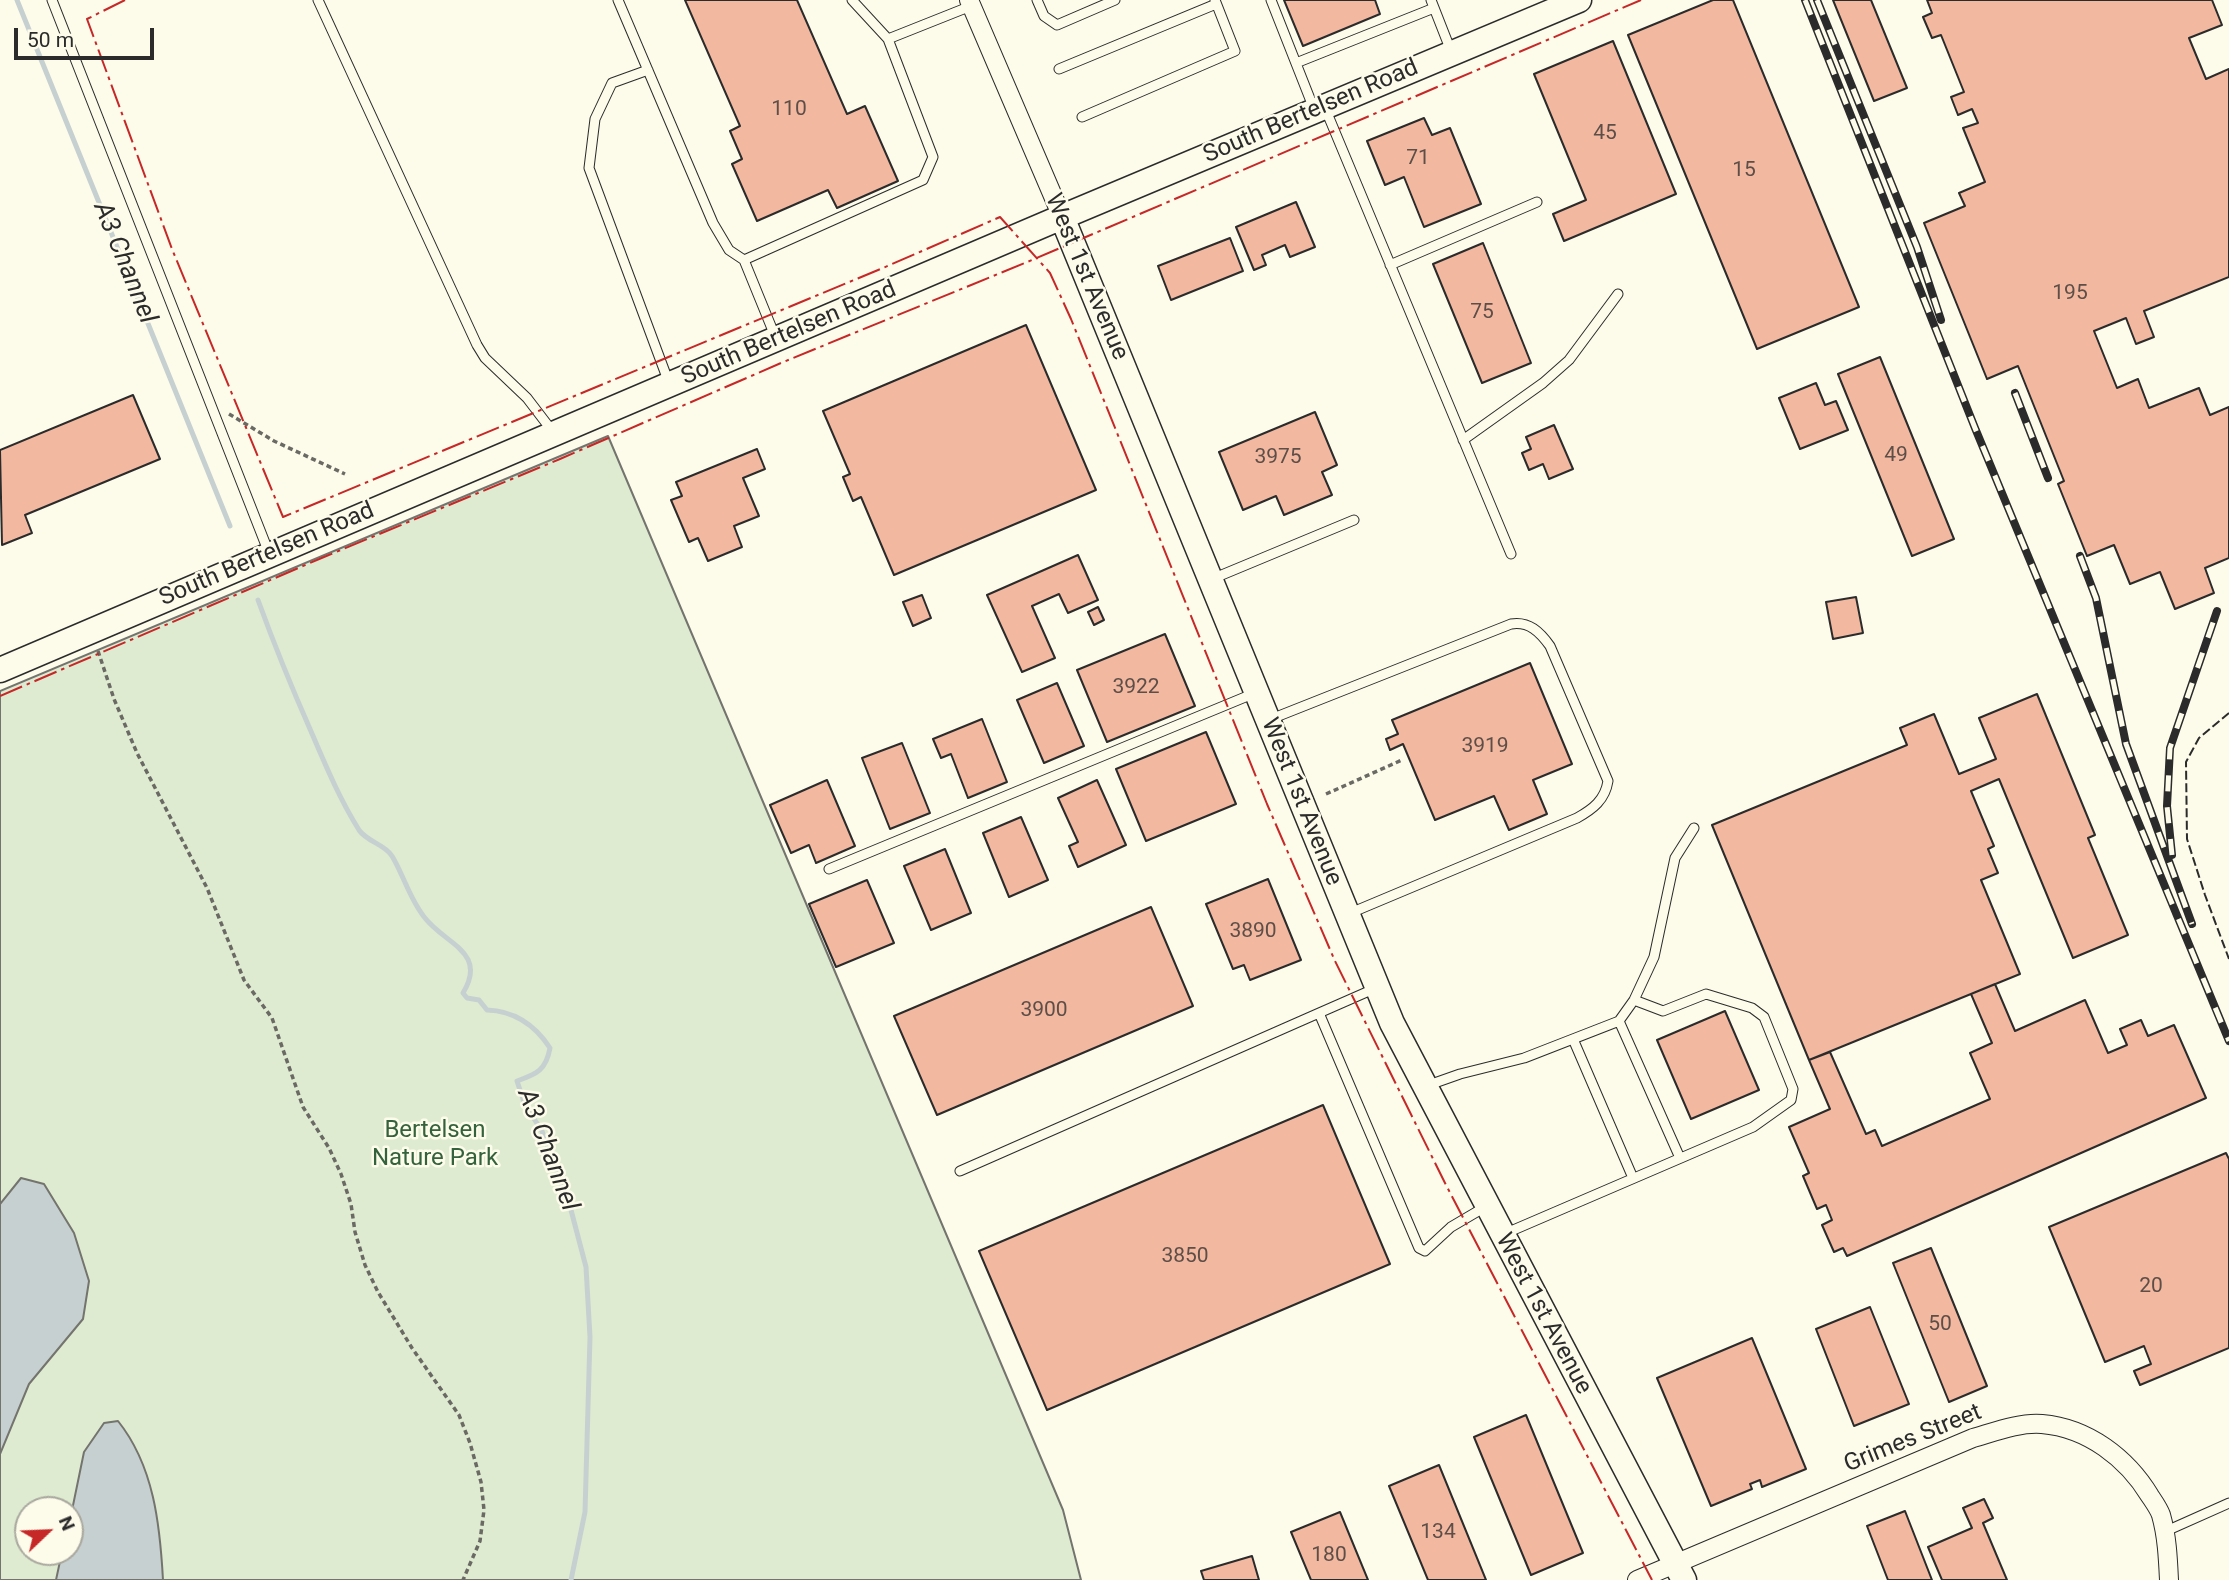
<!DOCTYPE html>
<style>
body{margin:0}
#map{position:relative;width:2229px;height:1580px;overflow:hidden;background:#fdfbea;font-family:Roboto,sans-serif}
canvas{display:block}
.north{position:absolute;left:14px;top:1496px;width:70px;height:70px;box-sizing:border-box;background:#fdfbea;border:2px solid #a9a89e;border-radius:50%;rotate:67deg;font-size:19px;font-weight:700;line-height:28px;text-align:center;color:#2b2b2b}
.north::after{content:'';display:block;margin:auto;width:24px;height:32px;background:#c62828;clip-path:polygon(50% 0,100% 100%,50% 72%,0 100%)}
.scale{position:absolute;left:14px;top:28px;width:140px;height:32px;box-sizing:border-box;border:4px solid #2b2b2b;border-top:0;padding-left:9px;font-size:21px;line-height:24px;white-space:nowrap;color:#2b2b2b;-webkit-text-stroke:5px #fdfbea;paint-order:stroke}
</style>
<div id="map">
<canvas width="2229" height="1580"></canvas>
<div class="north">N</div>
<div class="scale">50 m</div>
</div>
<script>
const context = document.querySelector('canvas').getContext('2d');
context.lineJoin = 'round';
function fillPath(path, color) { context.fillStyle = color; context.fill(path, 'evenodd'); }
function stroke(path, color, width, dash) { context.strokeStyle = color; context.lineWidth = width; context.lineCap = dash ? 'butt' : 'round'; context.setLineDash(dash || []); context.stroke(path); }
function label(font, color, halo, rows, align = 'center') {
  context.font = font + ' Roboto,sans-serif'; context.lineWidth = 5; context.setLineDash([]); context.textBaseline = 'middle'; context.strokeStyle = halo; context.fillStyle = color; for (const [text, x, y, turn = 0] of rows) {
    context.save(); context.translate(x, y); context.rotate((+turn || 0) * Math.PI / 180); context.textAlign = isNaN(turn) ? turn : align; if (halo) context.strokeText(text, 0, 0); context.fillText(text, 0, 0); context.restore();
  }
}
const green = new Path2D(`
 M608,436l455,1074 18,70h-1081v-889zM28,1510h42v42h-42z`);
fillPath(green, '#deebd1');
stroke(green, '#74746e', 2);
const water = new Path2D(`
 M21,1178l23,6 30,49 15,48 -6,38 -54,65 -29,70v-250z
 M118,1421c36,45 42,104 45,159h-107l6,-28h8v-32l14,-68 20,-29z`);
fillPath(water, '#c7d0d0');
stroke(water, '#74746e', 2);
stroke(new Path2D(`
 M17,0l213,526
 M258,600c16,44 33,86 52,129 15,35 29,69 49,101 8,12 26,14 33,26 12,20 18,44 33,62 20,26 63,34 38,75l4,5 12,2 8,10c28,1 48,15 63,38 -4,22 -13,26 -33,33l8,24 17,26 29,79 15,57 4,70 -5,175 -14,68`), '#c7d0d0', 5);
const building = new Path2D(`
 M685,0h112l50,114 18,-8 33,75 -61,27 -9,-18 -71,31 -25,-57 10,-5 -12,-28 10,-5z
 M1284,0h91l5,14 -77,32z
 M1713,0h20l126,307 -102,42 -129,-314z
 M1833,0h38l36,88 -33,13z
 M1927,0h285l10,25 -33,13 17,41 23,-10v208l-85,34 10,26 -18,7 -10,-26 -32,13 23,57 21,-9 11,29 50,-20 11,27 19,-8v151l-24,10 9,25 -39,16 -15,-37 -30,12 -16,-39 -27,11 -29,-72 6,-3 -46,-115 -31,13 -63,-156 41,-17 -6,-13 26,-11 -22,-54 15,-5 -6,-14 -14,6 -7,-18 13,-5 -23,-57 -9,3 -9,-21 9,-4z
 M1613,41l63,153 -112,47 -11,-27 33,-14 -52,-126z
 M1424,118l8,17 18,-7 31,76 -57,23 -20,-50 -19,8 -18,-44z
 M1296,202l19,45 -25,10 -5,-12 -23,10 4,10 -12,5 -18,-43z
 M1230,238l13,33 -72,29 -13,-34z
 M1483,243l48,120 -49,20 -49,-119z
 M1026,325l70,165 -202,85 -33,-78 -8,4 -10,-24 7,-3 -27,-63z
 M1880,357l74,182 -42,17 -74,-182z
 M1816,383l9,22 11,-4 12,29 -48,19 -21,-51z
 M133,395l27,64 -135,56 7,18 -30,12 -2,-95z
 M1315,412l22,53 -15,7 10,23 -48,20 -8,-19 -33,14 -24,-58z
 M1554,425l19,44 -24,10 -6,-15 -14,6 -7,-17 9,-4 -5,-12z
 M757,449l8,20 -22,9 16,38 -25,10 8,21 -34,14 -10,-23 -9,4 -18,-42 11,-4 -6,-14z
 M1078,555l20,45 -30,13 -9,-19 -27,12 23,52 -33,14 -35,-77z
 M922,595l9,23 -18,8 -10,-24z
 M1856,597l7,36 -30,6 -7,-37z
 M1098,607l6,13 -10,5 -6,-13z
 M1165,634l30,72 -88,36 -30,-72z
 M1530,663l42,101 -39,16 14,34 -38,16 -15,-34 -59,24 -32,-76 -13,6 -4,-11 12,-5 -6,-14z
 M1057,683l27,63 -40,17 -27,-63z
 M2037,694l58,141 -7,3 40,97 -55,23 -74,-179 -28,12 23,55 -6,3 10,24 -17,7 39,94 -211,86 -97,-235 195,-80 -7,-17 34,-14 25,60 37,-15 -17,-41z
 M982,719l25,63 -39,16 -17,-44 -10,4 -8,-19z
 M1206,732l30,72 -90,37 -30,-72z
 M902,743l28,70 -40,16 -28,-71z
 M827,780l28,66 -39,17 -7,-18 -18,8 -21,-48z
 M1097,780l29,65 -48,22 -9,-21 9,-4 -20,-44z
 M1021,817l27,63 -39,17 -26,-64z
 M945,849l26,64 -40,17 -27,-64z
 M1268,879l33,81 -51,20 -6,-15 -11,4 -27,-65z
 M867,880l27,63 -58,24 -27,-63z
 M1151,907l42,99 -256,109 -43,-99z
 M1995,984l20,47 70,-31 23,53 19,-8 -7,-16 21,-9 7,16 26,-11 32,73 -359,158 -4,-8 -9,4 -12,-27 10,-5 -6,-15 -9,4 -14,-33 6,-3 -20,-46 41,-18 -21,-49 21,-8 36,82 9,-4 7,16 108,-47 -20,-46 22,-10 -21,-49z
 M1725,1011l34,79 -68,29 -34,-79z
 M1323,1105l67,159 -343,146 -68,-159z
 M2226,1153l3,6v189l-89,37 -6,-14 17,-7 -7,-18 -39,16 -56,-135z
 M1931,1248l56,138 -38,16 -56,-139z
 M1870,1307l39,97 -55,22 -38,-97z
 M1752,1338l54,131 -44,18 -2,-7 -10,4 2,5 -41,17 -54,-128z
 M1526,1415l57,138 -52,22 -57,-138z
 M1439,1465l47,115h-58l-39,-94z
 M1984,1499l9,19 -10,5 24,57h-65l-14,-33 44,-19 -9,-20z
 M1905,1511l27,69h-44l-21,-54z
 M1340,1512l28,68h-57l-20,-48z
 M1252,1556l7,24h-55l-3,-9z`);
fillPath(building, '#f2b8a0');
stroke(building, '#2b2b2b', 2);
const lane = new Path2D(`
 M52,0l217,553
 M318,0l159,345 8,13 42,40 26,34
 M618,0l95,223 16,27 15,10 179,-80 10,-23 -45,-118 -36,-39
 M1037,0l7,16 13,9 58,-25
 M1271,0l43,109
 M1431,0l20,51
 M888,39l83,-33
 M1296,63l138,-55
 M1059,69l157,-65
 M648,70l-36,13 -17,36 -6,49 80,215
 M1325,108l186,446
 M1082,117l153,-66 -20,-51
 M744,260l31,76
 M1390,265l147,-63
 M1463,440l80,-57 26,-23 49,-66
 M1212,579l142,-59
 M1271,719l240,-95c18,-3 29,8 39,22l58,135c-3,19 -15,28 -31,37l-229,96
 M829,869l426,-176
 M1376,988l-57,25 100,235 6,3 26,-24 34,-20
 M1619,1021l61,137
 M1573,1039l60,139
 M1426,1086l34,-12 64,-16 95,-37 15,-21 20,-43 21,-99 19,-30
 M960,1171l359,-158
 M1504,1234l249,-107 38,-27 2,-11 -29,-72 -12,-9 -46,-14 -43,17 -29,-11
 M2164,1532l65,-29`);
const street = new Path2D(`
 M969,0l93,217
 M1637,1580l336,-142c21,-6 47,-16 69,-14 46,4 85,34 108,72 4,6 9,13 11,19 6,21 7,44 8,65`);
const secondary = new Path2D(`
 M1062,217l330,806 292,557
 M0,670l1062,-453 517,-217`);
stroke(lane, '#2b2b2b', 11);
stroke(street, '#2b2b2b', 20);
stroke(secondary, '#2b2b2b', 27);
stroke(new Path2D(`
 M229,414l45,27 71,33
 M98,651l16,48 23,54 70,135 37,92 28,38 31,89 26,41 12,26 10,30 4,28 10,33 13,27 34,56 47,67 11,28 11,39 3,28 -4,31 -17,39
 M1326,794l76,-34`), '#6a6964', 3.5, [5, 3.5]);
stroke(lane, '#fdfbea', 9);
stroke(street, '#fdfbea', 18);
stroke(secondary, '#fdfbea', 24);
const rail = new Path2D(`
 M1805,0l170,428 254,613
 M1817,0l100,247 24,73
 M2015,393l33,85
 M2080,556l16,42 30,146 66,180
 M2172,855l-5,-49 3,-58 47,-137`);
stroke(rail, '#2b2b2b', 8);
stroke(rail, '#fdfbea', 5, [16]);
stroke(new Path2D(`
 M2229,713l-30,25 -13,24 1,77 18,56 24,64`), '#2b2b2b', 2, [9, 3.5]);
stroke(new Path2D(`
 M125,0l-38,19 85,230 111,268 600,-249 117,-51 50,56 21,46 196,485 68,157 110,222 207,397
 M0,696l324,-139 236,-98 221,-96 251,-103 609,-260`), '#c62828', 2, [24, 5, 3.5, 5]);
label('21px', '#5d4e48', null, [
 ["110",789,110],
 ["45",1605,134],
 ["71",1418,159],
 ["15",1744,171],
 ["195",2070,294],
 ["75",1482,313],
 ["49",1896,456],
 ["3975",1278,458],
 ["3922",1136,688],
 ["3919",1485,747],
 ["3890",1253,932],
 ["3900",1044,1011],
 ["3850",1185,1257],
 ["20",2151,1287],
 ["50",1940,1325],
 ["134",1438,1533],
 ["180",1329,1556]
]);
label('24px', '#2b2b2b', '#fdfbea', [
 ["South Bertelsen Road",1311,112,-23],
 ["West 1st Avenue",1086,277,67],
 ["South Bertelsen Road",789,334,-23],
 ["South Bertelsen Road",267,555,-23],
 ["West 1st Avenue",1301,802,68],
 ["West 1st Avenue",1543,1314,62],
 ["Grimes Street",1913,1439,-22]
]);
label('24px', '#34623c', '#fdfbea', [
 ["Bertelsen",435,1131],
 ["Nature Park",435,1159]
]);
label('italic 26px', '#2b2b2b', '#fdfbea', [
 ["A3 Channel",124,263,68],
 ["A3 Channel",547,1150,69]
]);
</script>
